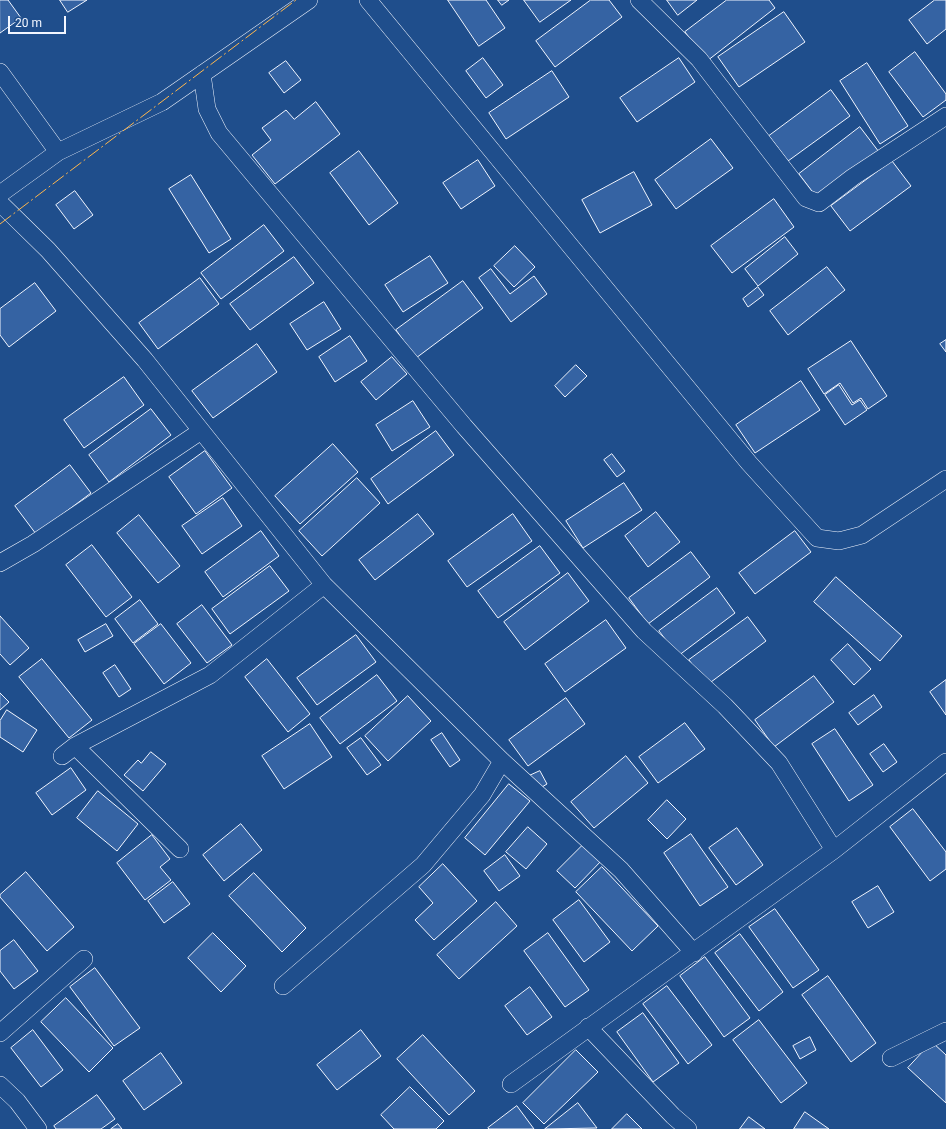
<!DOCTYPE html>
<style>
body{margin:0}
#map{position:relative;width:946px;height:1129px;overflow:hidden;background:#1f4e8c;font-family:Roboto,sans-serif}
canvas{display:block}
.scale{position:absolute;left:8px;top:16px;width:58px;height:18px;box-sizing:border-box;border:2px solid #f2f6ff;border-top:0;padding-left:5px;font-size:12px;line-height:14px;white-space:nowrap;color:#f2f6ff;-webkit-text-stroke:3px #1f4e8c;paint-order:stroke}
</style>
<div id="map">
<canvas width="946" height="1129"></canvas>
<div class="scale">20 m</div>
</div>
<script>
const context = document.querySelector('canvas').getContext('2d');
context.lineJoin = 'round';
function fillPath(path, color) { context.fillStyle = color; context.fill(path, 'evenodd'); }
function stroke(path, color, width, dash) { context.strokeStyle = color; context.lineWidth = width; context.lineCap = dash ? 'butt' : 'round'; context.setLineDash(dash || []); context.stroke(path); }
const building = new Path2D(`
 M0,0h8l13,18 -21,15z
 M60,0h27l-19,12z
 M448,0h38l19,28 -26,18z
 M498,0h11l-7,5z
 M524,0h47l-31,22z
 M591,0h18l13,17 -67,50 -19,-26z
 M667,0h30l-19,15z
 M727,0h42l6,8 -68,53 -22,-29z
 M935,0h11v29l-19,15 -18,-24z
 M784,12l21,30 -66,45 -21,-30z
 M915,52l31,42v6l-23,17 -34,-45z
 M483,58l20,27 -17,13 -20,-27z
 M679,58l16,24 -58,40 -17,-24z
 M286,61l15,19 -17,13 -15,-20z
 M867,63l41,63 -28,18 -40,-63z
 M552,71l17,26 -63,42 -17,-26z
 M831,90l19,26 -62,45 -19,-25z
 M316,102l24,32 -65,50 -23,-29 19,-15 -9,-12 24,-18 8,9z
 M860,127l19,25 -61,47 -19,-25z
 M711,139l22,29 -57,41 -21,-29z
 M359,151l39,52 -29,22 -39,-52z
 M478,160l17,26 -34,23 -18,-26z
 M892,161l19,25 -61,45 -19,-25z
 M634,172l18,33 -52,28 -18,-33z
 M191,175l40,64 -22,14 -40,-64z
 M75,191l18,24 -19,14 -18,-24z
 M774,199l20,28 -62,46 -21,-27z
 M264,225l20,26 -63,48 -20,-26z
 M785,237l13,17 -40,32 -13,-17z
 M515,246l20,21 -21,20 -20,-21z
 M430,256l18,27 -45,29 -18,-27z
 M294,257l20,26 -64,47 -20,-26z
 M827,267l18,23 -57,45 -18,-24z
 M491,269l19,25 24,-18 13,18 -36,28 -32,-44z
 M200,278l19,26 -61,45 -19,-26z
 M463,281l20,27 -67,50 -20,-28z
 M35,283l21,28 -47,36 -9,-12v-26z
 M758,287l6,8 -16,12 -5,-8z
 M324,302l17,27 -34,21 -17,-26z
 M350,336l17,25 -32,21 -16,-25z
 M946,340v12l-6,-8z
 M851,341l36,55 -19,13 -7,-11 -8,5 -13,-20 -16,11 -16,-25z
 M257,344l20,28 -64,46 -21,-27z
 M392,357l15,17 -31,26 -15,-18z
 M576,365l11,11 -22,21 -10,-11z
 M124,377l20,28 -60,43 -20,-28z
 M801,381l19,29 -65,43 -19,-28z
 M839,385l13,20 8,-5 7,10 -22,15 -20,-30z
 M413,401l17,26 -38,24 -16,-26z
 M151,409l20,26 -62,47 -20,-27z
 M436,431l18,24 -66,49 -17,-25z
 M333,444l25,28 -58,52 -25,-28z
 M205,451l27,37 -36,26 -27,-37z
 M612,454l13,17 -8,6 -13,-17z
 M70,465l21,28 -55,41 -21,-28z
 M357,478l23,25 -58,53 -23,-25z
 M624,483l18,27 -59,38 -17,-27z
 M223,498l19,28 -40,28 -20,-28z
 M656,512l24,30 -32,25 -23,-31z
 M418,514l16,20 -59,46 -16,-20z
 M513,514l19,27 -65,46 -19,-26z
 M139,515l41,51 -22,17 -41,-50z
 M261,531l18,25 -56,41 -18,-25z
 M795,531l16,21 -56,42 -16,-21z
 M92,545l40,52 -26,20 -40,-52z
 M540,546l20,27 -62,45 -20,-27z
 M691,552l19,25 -62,47 -19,-26z
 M270,566l19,25 -59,43 -18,-25z
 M568,573l21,28 -64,49 -21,-28z
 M836,577l66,59 -22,25 -66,-59z
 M717,588l18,25 -57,43 -19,-25z
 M140,600l18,24 -25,19 -18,-24z
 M202,605l30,40 -25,18 -30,-39z
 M0,616l29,32 -19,17 -10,-11z
 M748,617l18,24 -59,44 -18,-25z
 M606,620l20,28 -61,44 -20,-28z
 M106,624l7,12 -28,16 -7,-12z
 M161,624l30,39 -27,21 -30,-40z
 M356,635l20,27 -59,43 -20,-27z
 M848,644l23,25 -17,16 -23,-25z
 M42,659l50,61 -23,18 -50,-61z
 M267,659l43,55 -22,18 -43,-55z
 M115,665l16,24 -12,8 -16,-24z
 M377,675l20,26 -57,43 -20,-26z
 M814,676l20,26 -60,45 -19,-27z
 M946,680v35l-16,-23z
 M0,693l9,9 -9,8z
 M874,695l8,12 -24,18 -9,-12z
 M408,696l23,25 -43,40 -23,-25z
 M566,698l19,26 -57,42 -19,-26z
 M7,710l30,20 -14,22 -23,-15v-16z
 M685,723l20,26 -47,34 -19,-26z
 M310,724l22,33 -48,32 -22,-33z
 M835,729l38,56 -24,16 -37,-57z
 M442,733l18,27 -10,7 -19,-27z
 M361,738l20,27 -14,10 -20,-27z
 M884,744l13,18 -14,10 -13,-18z
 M151,752l15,12 -23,27 -19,-16 14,-15 3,3z
 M626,756l22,27 -54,45 -23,-26z
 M71,768l15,22 -34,25 -16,-22z
 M540,771l7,13 -10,6 -8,-14z
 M509,784l21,17 -45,54 -20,-17z
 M98,791l40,33 -21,27 -40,-33z
 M667,800l19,19 -19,20 -19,-19z
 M913,809l33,43v17l-16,12 -40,-54z
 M241,824l21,26 -38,31 -21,-26z
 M528,827l19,17 -21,25 -20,-17z
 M737,828l26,37 -27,20 -27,-37z
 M691,834l37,53 -28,19 -36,-53z
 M152,835l18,24 -10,8 11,13 -26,20 -28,-37z
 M586,842l17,17 -28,29 -18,-17z
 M505,855l15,21 -21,15 -15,-20z
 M443,864l34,37 -43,39 -19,-20 18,-17 -14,-16z
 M602,867l56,59 -26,25 -56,-59z
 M26,872l48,55 -27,24 -47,-54v-2z
 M254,873l52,55 -24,24 -53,-56z
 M173,882l17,22 -26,19 -16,-22z
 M878,886l16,26 -26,16 -16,-26z
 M579,900l31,42 -26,20 -31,-42z
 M496,902l21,24 -58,53 -22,-24z
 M775,909l44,61 -26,18 -44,-61z
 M213,933l33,33 -25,26 -33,-34z
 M548,933l41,57 -24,17 -41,-56z
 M740,934l43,58 -24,19 -44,-58z
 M14,940l24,31 -24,18 -14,-18v-20z
 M705,957l45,61 -26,19 -44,-61z
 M95,968l45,60 -26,18 -44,-59z
 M828,976l48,67 -25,19 -49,-67z
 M667,986l45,59 -24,19 -45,-60z
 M530,987l22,30 -25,18 -22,-29z
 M66,998l47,50 -24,24 -48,-50z
 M643,1013l36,50 -26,19 -36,-50z
 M759,1020l48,63 -26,20 -48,-63z
 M33,1030l30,40 -22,17 -30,-39z
 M361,1030l20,26 -44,34 -20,-25z
 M423,1035l52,56 -26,24 -52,-56z
 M810,1037l6,13 -16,9 -7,-13z
 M932,1042l14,13v48l-38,-35z
 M576,1050l22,22 -54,52 -21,-21z
 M161,1053l21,30 -38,27 -21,-29z
 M410,1087l34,34 -8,8h-42l-13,-14z
 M97,1095l18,24 -14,10h-45l-2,-3z
 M578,1103l19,25 -52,1z
 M517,1106l17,23h-45l-1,-1z
 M805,1112l24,17h-35z
 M627,1114l15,15h-30z
 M749,1117l16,12h-25z
 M118,1124l4,5h-11z`);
fillPath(building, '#3563a3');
stroke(building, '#f2f6ff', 1);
const minor = new Path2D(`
 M368,0l381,463 68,75 22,3 23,-6 84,-56
 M639,0l60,59 107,139 13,5 34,-26 93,-61
 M0,72l58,80
 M202,74l5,35 12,24 245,293 180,205 81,75 54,57 55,87
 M0,194l58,-42 104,-50 147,-102
 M0,203l48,47 97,110 179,225 178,176 119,109 73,83
 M0,563l33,-19 168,-113
 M75,746l105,103
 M62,756l13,-10 135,-71 114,-90
 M283,986l140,-121 59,-70 20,-34
 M588,1027l85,89 15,13
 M0,1033l84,-74
 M891,1058l55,-27
 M511,1084l323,-234 112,-88
 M0,1085l17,16 21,28`);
stroke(minor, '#f2f6ff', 18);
stroke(minor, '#1f4e8c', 17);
stroke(new Path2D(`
 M0,224l296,-224`), '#ffb74d', 1, [14, 3, 2, 3]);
</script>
